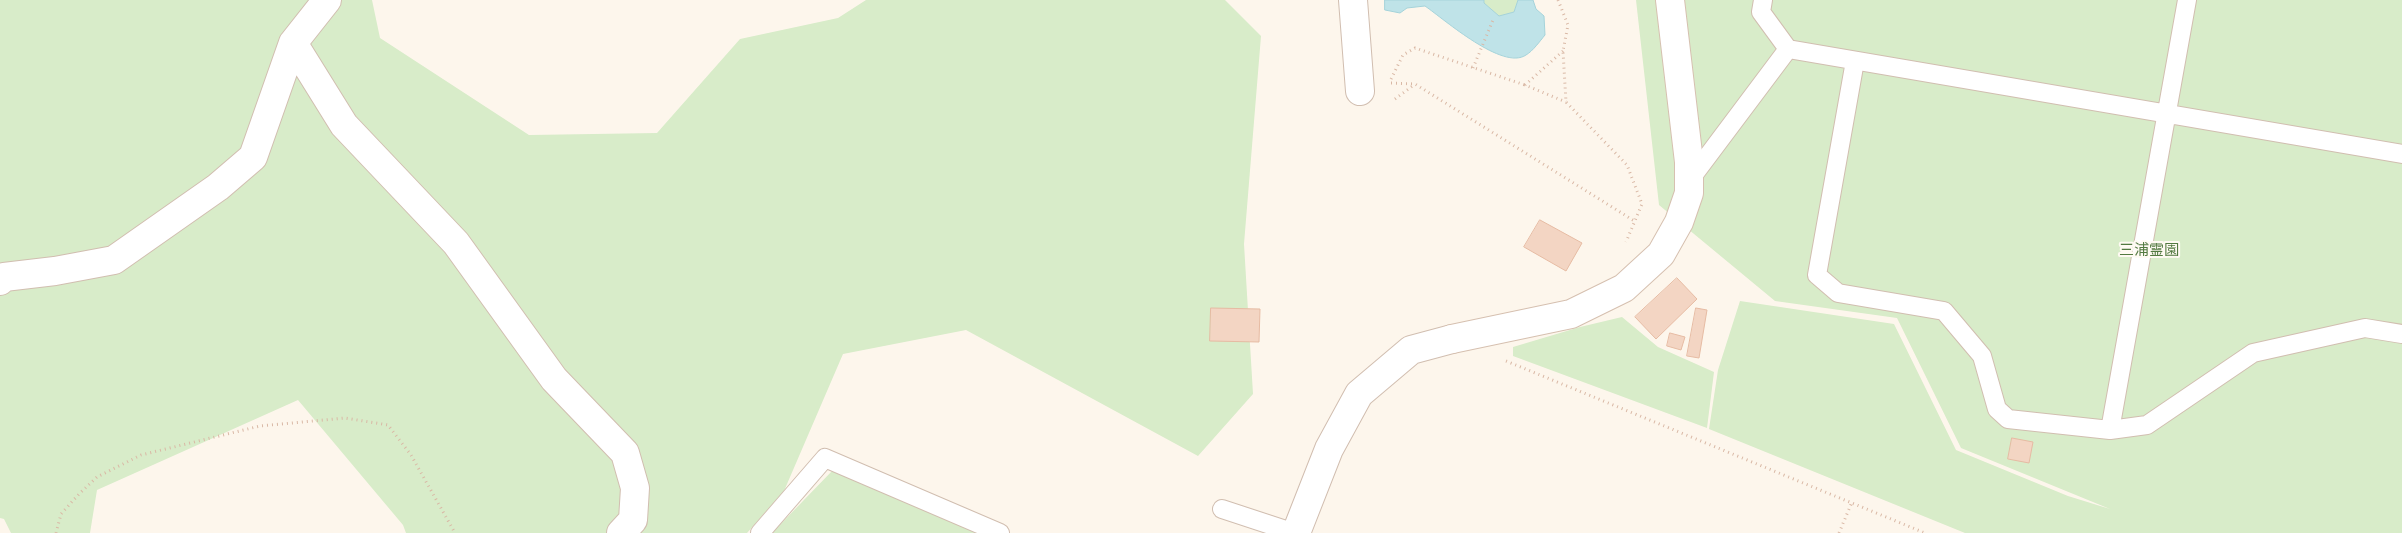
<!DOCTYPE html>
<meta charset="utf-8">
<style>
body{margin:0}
canvas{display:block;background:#fdf6ec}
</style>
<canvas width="2402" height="533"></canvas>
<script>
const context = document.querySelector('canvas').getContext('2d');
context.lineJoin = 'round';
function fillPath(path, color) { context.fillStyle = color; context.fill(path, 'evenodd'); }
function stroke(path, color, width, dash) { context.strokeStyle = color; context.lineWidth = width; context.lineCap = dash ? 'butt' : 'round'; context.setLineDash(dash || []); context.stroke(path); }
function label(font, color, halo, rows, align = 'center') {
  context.font = font + ' "Source Sans 3","Noto Sans JP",sans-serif'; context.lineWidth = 4; context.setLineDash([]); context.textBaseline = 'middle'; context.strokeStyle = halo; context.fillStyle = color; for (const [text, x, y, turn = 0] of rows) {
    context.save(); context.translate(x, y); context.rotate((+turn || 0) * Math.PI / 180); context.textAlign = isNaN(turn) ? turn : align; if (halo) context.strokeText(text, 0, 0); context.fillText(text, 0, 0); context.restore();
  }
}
fillPath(new Path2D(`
 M0,0h372l8,38 149,97 128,-2 83,-94 98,-21 28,-18h359l36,36 -17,208 9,150 -55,62 -232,-126 -123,24 -59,137 -37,42h-341l-3,-8 -105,-125 -201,90 -7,43h-79l-7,-14 -4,-1z
 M1484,0h34v1l-4,11 -15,5 -15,-14z
 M1636,0h766v533h-437l-256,-104 9,-59 22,-69 154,23 62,126 112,46 42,13 -149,-61 -64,-130 -122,-17 -116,-96z
 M1622,317l36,30 56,25 -7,56 -194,-72v-9l67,-20z
 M832,471l146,62h-206z`), '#d8ecc9');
const water = new Path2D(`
 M1385,0h99v3l15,13 15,-4 4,-12h15l3,9 8,7 1,19c-5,6 -12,16 -19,20 -23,16 -81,-35 -101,-49l-18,2 -7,5 -15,-3z`);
fillPath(water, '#bfe3e8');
stroke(water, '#a5d3da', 1);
const building = new Path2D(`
 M1540,220l42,23 -16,28 -42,-24z
 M1677,278l20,21 -41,40 -21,-22z
 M1211,308l49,1 -1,33 -49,-1z
 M1696,308l11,2 -8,48 -12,-2z
 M1670,333l15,4 -4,13 -14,-4z
 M2012,438l21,4 -4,21 -21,-4z`);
fillPath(building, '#f3d5c3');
stroke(building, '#e6bba3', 1);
const lane = new Path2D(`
 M1763,0l-2,12 27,37 614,105
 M1855,61l-38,214 21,18 106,18 38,45 15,53 11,10 102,11 37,-5 106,-72 112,-25 37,6
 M1689,181l99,-132
 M2110,430l77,-430
 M1222,509l73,24
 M760,533l65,-75 175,75`);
const street = new Path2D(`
 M1353,0l7,91
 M293,43l51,82 112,118 98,136 71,74 10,35 -2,32 -12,13
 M0,281l4,-4 51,-6 59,-11 104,-73 35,-30 40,-114 34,-43
 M1296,533l33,-84 30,-55 52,-44 41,-11`);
const secondary = new Path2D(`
 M1452,339l119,-25 53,-26 37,-34 18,-32 10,-29v-31l-19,-162`);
stroke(lane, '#d1beb0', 20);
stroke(street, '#d1beb0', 30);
stroke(secondary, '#d6c0b0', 30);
stroke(new Path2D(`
 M1558,0l10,25 -5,26 3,51 61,63 15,39 -16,38
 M1563,51l-38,34 41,17
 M1473,68l20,-48
 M1391,79l12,-24 12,-7 110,37
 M1391,83l24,1 221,138
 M1395,99l19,-14
 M1506,361l419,172
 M56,533l5,-19 18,-20 18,-17 44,-22 119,-29 85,-8 43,7 23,30 44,78
 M1839,533l13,-31`), '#d9b8a5', 3, [1, 4]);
stroke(lane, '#fff', 18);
stroke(street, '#fff', 28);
stroke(secondary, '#fff', 28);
label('15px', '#537a41', '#fffaf3', [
 ["三浦霊園",2149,252]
]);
</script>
